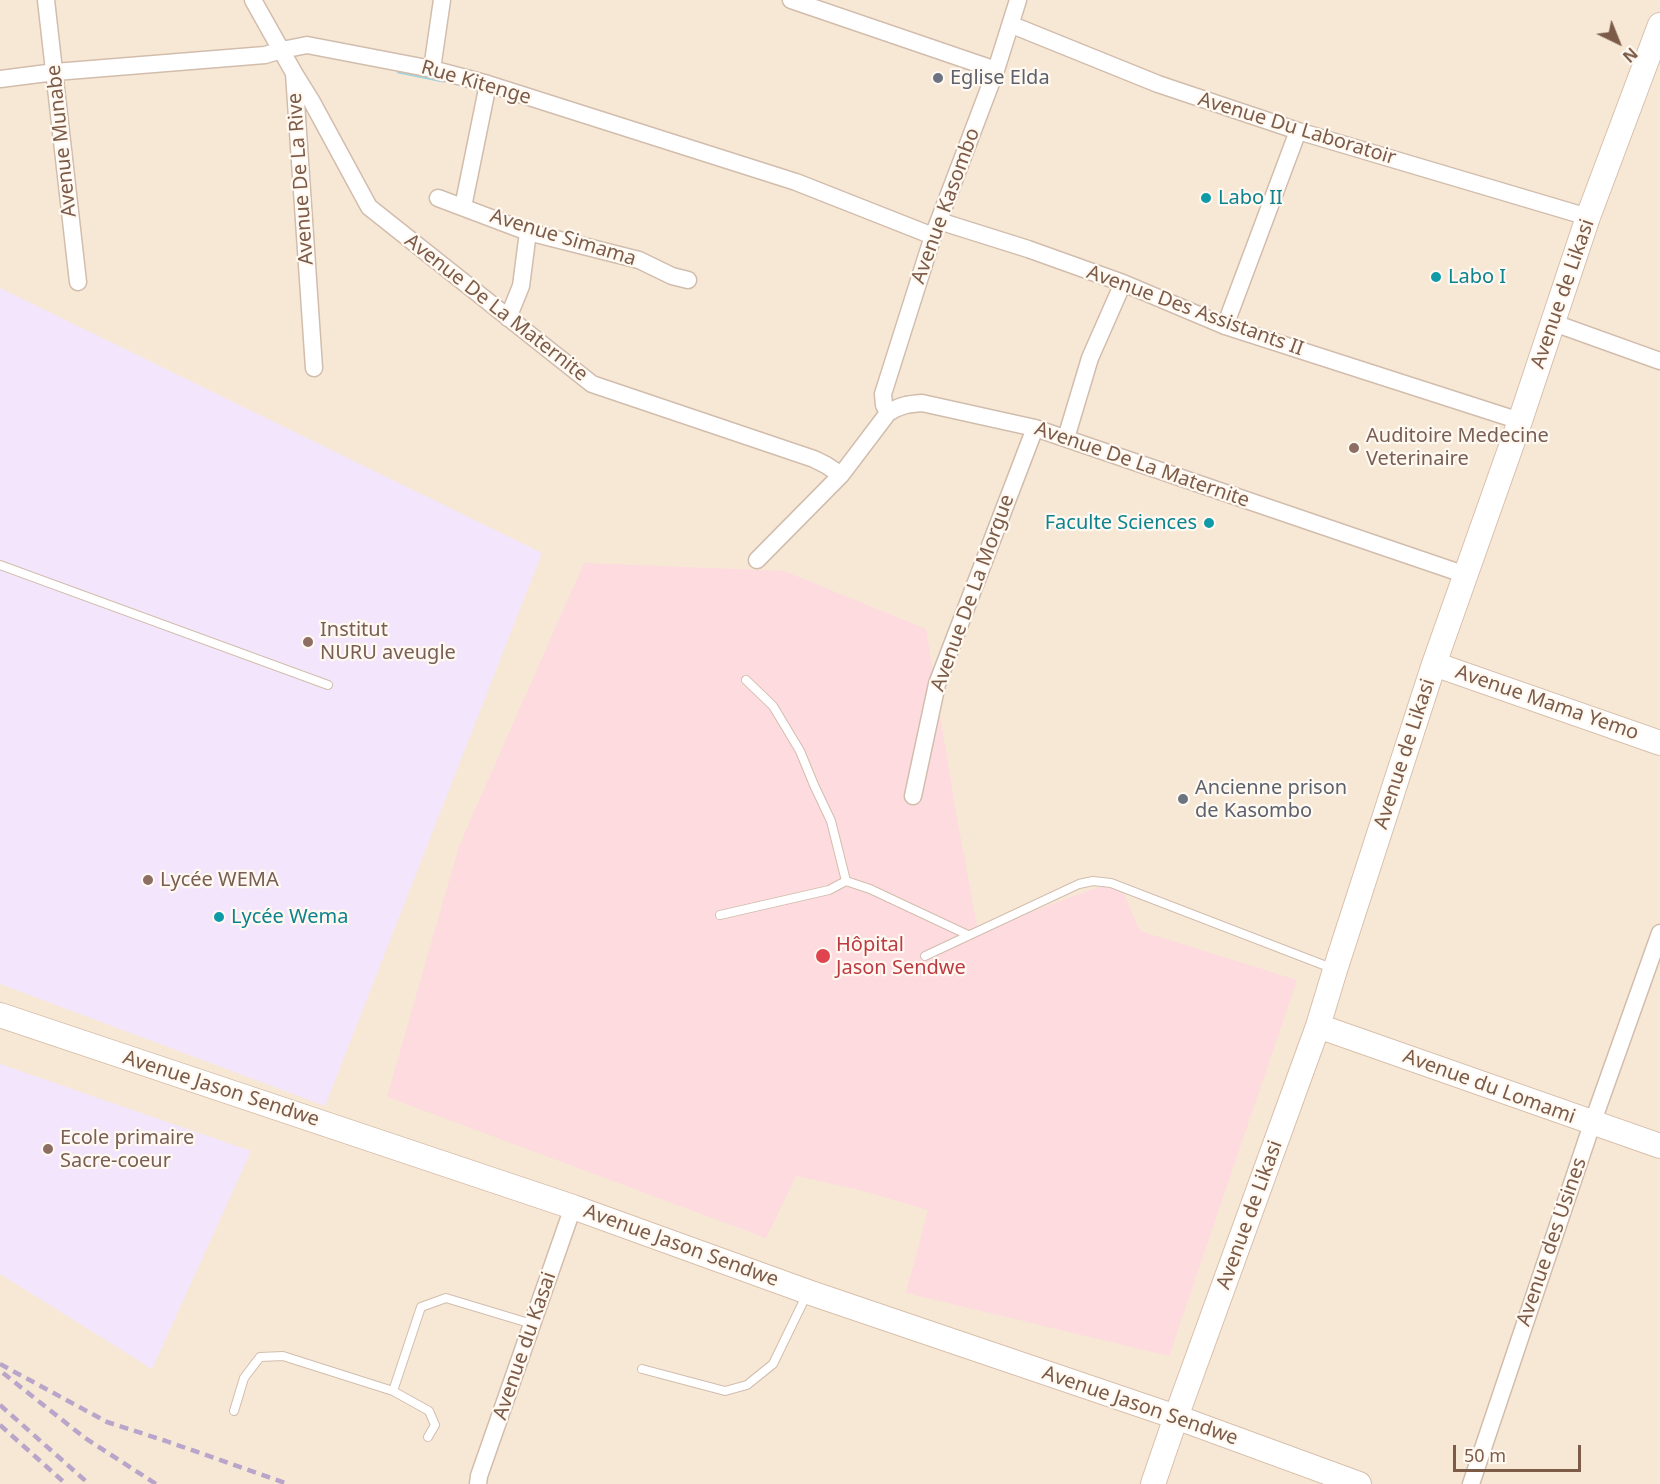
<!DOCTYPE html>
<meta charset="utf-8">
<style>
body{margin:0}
#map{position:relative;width:1660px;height:1484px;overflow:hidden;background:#fef6e9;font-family:"Noto Sans",sans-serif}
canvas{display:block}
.north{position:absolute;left:1588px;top:12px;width:60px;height:60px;-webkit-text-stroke:4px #fff9f1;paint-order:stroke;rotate:137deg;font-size:16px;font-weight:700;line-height:24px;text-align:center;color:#7c5b49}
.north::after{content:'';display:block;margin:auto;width:21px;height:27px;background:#7c5b49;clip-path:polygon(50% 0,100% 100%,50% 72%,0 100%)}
.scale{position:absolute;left:1453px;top:1445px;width:128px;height:27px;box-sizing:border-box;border:3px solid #7c5b49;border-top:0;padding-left:8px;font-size:18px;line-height:21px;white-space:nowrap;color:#7c5b49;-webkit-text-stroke:4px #fff9f1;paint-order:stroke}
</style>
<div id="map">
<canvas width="1660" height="1484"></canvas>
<div class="north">N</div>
<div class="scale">50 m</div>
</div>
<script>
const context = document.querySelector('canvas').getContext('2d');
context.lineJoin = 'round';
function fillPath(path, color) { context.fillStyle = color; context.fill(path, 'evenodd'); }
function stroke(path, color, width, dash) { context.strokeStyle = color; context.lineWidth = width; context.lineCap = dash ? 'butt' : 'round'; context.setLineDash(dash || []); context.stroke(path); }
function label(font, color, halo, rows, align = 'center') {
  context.font = font + ' "Noto Sans",sans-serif'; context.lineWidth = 4.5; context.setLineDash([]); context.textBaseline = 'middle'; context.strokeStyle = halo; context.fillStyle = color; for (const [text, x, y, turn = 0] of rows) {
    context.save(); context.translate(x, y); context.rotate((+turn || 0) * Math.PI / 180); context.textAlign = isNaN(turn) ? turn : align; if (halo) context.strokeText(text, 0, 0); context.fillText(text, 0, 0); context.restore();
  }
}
fillPath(new Path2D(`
 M0,0h1660v1484h-1660z`), '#f7e8d6');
fillPath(new Path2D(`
 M0,288l542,265 -217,553 -325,-122z
 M0,1064l251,87 -99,218 -152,-95z`), '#f3e5fb');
fillPath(new Path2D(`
 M584,563l200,8 142,58 30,184 22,118 140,-51 22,51 157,49 -128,376 -263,-63 22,-83 -68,-20 -64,-14 -30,62 -379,-141 72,-251z`), '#fddbdf');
stroke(new Path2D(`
 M399,71l44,9`), '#a0d4dd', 5);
const lane = new Path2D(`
 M0,565l328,120
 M746,680l27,26 27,45 14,34 17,36 15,60
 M720,915l109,-25 17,-9 24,8 98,46
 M925,956l154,-72 14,-3 18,2 223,86
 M642,1369l83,22 22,-6 26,-21 35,-72
 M393,1391l28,-84 25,-9 86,26
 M234,1411l10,-33 16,-21 23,-1 110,35 36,20 6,14 -7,12`);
const street = new Path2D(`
 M46,0l32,282
 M253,0l41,73 20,295
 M791,0l205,70
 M1012,25l146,59 140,47 290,86
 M432,69l10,-69
 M294,73l18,29 57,105 223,177 222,75 12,6 15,10
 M0,79l55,-7 210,-17 17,-5 25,-5 125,24 56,15 308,98 137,54
 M438,198l90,34 111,28 33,16 16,4
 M463,207l25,-123
 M939,221l89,28 95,34 102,43 295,95
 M508,318l13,-32 7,-54
 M1554,323l106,38
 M1225,326l73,-195
 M888,413l-4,-8 -1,-11 50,-158 63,-166 22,-70
 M1066,438l24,-80 33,-75
 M757,560l84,-85 47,-62c12,-8 21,-9 34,-10l113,25 431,147
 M913,796l24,-112 98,-256
 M478,1484l1,-8 94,-269
 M1471,1484l121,-360 68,-191`);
const secondary = new Path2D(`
 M1434,664l226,79
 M0,1015l573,192 235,85 368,125 183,67
 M1318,1026l342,120
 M1153,1484l23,-67 142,-391 17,-56 99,-306 86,-243 68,-204 72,-192`);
stroke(lane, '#d2bdad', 10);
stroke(street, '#d2bdad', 19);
stroke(secondary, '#d8c0ac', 26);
stroke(lane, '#fff', 8);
stroke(street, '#fff', 16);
stroke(secondary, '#fff', 24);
stroke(new Path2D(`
 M0,1364l107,58 59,19 122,43
 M3,1373l82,65 71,46
 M0,1405l89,79
 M0,1425l66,59`), '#b9a5ca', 4.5, [9, 6]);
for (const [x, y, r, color] of [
 [938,78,6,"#6b7280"],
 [1206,198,6,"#0f9aa8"],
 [1436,277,6,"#0f9aa8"],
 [1354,448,6,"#8d6e63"],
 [1209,523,6,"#0f9aa8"],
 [308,642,6,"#8d6e63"],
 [1183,799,6,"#6b7280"],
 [148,880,6,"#8d6e63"],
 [219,917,6,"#0f9aa8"],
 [823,956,8,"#e0444e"],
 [48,1149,6,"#8d6e63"]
]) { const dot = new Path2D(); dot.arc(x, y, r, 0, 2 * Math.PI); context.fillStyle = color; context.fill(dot); stroke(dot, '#fff9f1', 2); }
label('20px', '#5b616d', '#fff9f1', [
 ["Eglise Elda",950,78],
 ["Ancienne prison",1195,788],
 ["de Kasombo",1195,811]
], 'left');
label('20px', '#7c5b49', '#fff9f1', [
 ["Rue Kitenge",476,83,16],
 ["Avenue Du Laboratoir",1297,129,17],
 ["Avenue Munabe",62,141,-96],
 ["Avenue De La Rive",301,179,-94],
 ["Avenue Kasombo",946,206,-70],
 ["Avenue Simama",563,238,17],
 ["Avenue de Likasi",1563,294,-71],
 ["Avenue De La Maternite",496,308,38],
 ["Avenue Des Assistants II",1195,311,20],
 ["Avenue De La Maternite",1142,465,19],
 ["Avenue De La Morgue",973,593,-70],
 ["Avenue Mama Yemo",1547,703,19],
 ["Avenue de Likasi",1405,754,-72],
 ["Avenue du Lomami",1489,1087,20],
 ["Avenue Jason Sendwe",221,1089,18],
 ["Avenue de Likasi",1250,1215,-70],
 ["Avenue des Usines",1552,1242,-71],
 ["Avenue Jason Sendwe",681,1246,20],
 ["Avenue du Kasai",525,1346,-71],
 ["Avenue Jason Sendwe",1140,1406,19]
]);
label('20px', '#0d838f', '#fff9f1', [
 ["Labo II",1218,198],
 ["Labo I",1448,277],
 ["Faculte Sciences",1197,523,"right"],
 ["Lycée Wema",231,917]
], 'left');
label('20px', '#785e54', '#fff9f1', [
 ["Auditoire Medecine",1366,436],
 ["Veterinaire",1366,459],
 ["Institut",320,630],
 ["NURU aveugle",320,653],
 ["Lycée WEMA",160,880],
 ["Ecole primaire",60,1138],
 ["Sacre-coeur",60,1161]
], 'left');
label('20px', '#be3a42', '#fff9f1', [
 ["Hôpital",836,945],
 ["Jason Sendwe",836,968]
], 'left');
</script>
